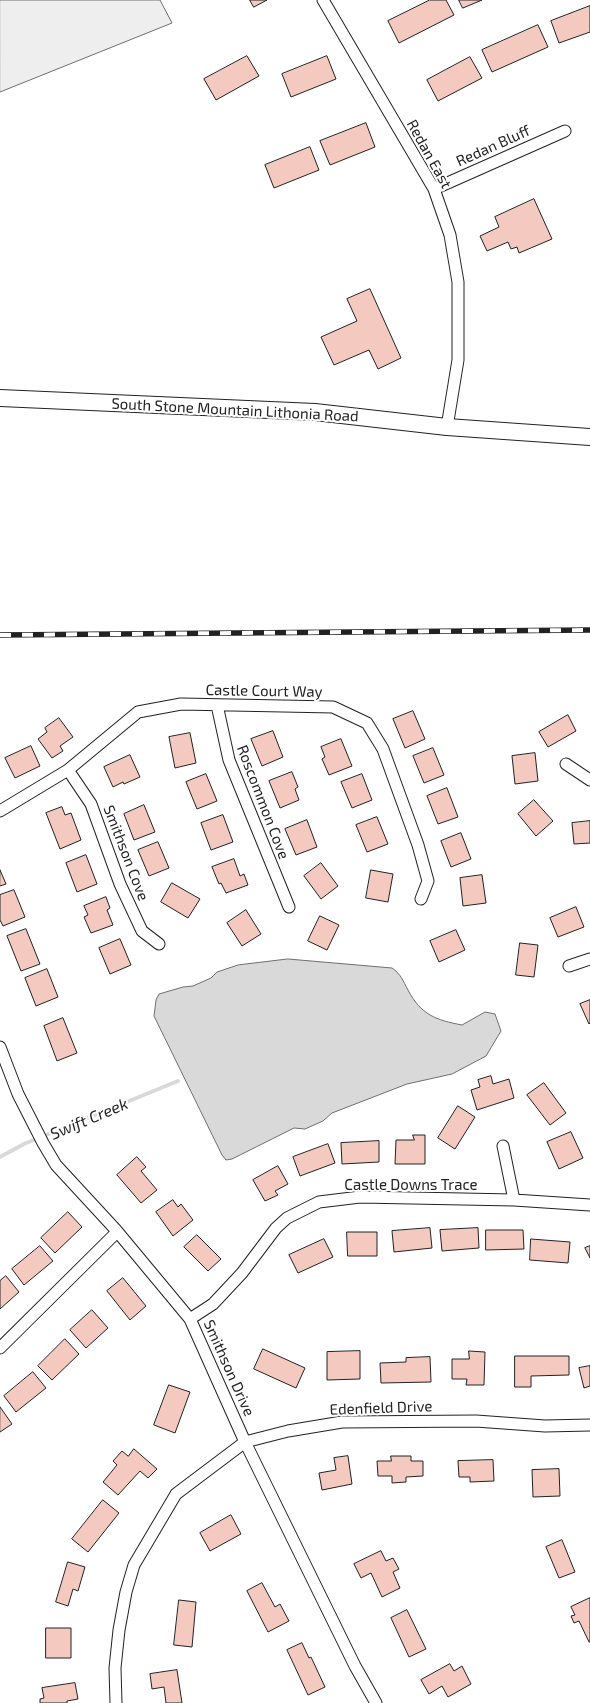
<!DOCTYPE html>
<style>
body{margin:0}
canvas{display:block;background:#fff}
</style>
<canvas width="590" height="1703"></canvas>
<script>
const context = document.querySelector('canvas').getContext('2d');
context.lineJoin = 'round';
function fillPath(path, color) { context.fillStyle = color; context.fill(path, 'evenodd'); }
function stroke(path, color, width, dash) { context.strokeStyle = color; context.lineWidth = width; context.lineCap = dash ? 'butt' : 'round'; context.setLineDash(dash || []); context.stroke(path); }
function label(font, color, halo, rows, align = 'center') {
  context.font = font + ' "Exo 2",sans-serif'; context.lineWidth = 4; context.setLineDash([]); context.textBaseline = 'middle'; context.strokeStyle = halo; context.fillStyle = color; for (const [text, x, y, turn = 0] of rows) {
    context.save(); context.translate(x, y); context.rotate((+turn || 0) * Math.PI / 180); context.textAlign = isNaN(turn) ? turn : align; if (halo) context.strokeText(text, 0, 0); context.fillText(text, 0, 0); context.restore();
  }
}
const green = new Path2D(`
 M0,0h160l12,23 -172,69z`);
fillPath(green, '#eee');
stroke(green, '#6f6f6f', 1);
const water = new Path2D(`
 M288,959l104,9c9,6 11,13 16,22 13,25 28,30 54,35l23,-13 10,2 6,17 -15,25 -34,18 -45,10 -75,29 -9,8 -18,8 -11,-1 -62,31 -6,1 -4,-5 -68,-139 2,-16 3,-6 24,-7 10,-1 18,-8 6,-6 21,-7z`);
fillPath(water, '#d9d9d9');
stroke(water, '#6f6f6f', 1);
stroke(new Path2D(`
 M0,1157l24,-13 154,-63`), '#d9d9d9', 4);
const building = new Path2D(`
 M250,0h17l-13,7z
 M430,0h16l8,15 -55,28 -11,-22z
 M459,0h23l-19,8z
 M590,6v26l-31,11 -8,-22z
 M538,25l10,22 -56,25 -10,-22z
 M247,56l12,20 -43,24 -12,-21z
 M327,56l9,23 -45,18 -9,-23z
 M470,57l12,21 -44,23 -11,-21z
 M366,123l9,24 -45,18 -10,-24z
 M310,147l9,23 -45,18 -9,-23z
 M534,199l18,40 -33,14 -2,-6 -6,2 -3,-7 -21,9 -7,-15 19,-9 -4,-10z
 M370,289l31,69 -23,11 -9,-19 -35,15 -13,-28 36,-16 -10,-22z
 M413,711l12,28 -20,9 -12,-29z
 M568,715l8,16 -28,16 -9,-15z
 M59,718l14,19 -13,9 3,5 -11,7 -14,-19 9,-7 -2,-4z
 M273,731l10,26 -21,9 -11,-27z
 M190,733l6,30 -21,5 -6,-31z
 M341,739l11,27 -23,9 -7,-16 3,-2 -4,-10z
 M31,746l9,20 -25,12 -10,-20z
 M433,748l11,27 -20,8 -11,-27z
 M535,753l3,28 -23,3 -3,-28z
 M130,755l10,22 -16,7 -1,-2 -10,5 -9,-20z
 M292,772l6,15 -3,2 4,11 -19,8 -11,-27z
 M206,774l11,27 -20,8 -11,-27z
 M362,774l10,26 -20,8 -11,-26z
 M447,788l11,29 -20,7 -11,-28z
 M534,800l19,21 -17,15 -18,-22z
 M144,805l11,27 -21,8 -10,-26z
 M62,807l3,8 6,-2 10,27 -21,9 -14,-36z
 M223,815l10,27 -22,8 -10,-27z
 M377,817l11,27 -21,8 -11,-27z
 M307,820l10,27 -21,8 -11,-26z
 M590,821v22l-16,1 -2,-21z
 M461,833l10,26 -20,8 -10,-26z
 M158,842l11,26 -20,8 -11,-26z
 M86,855l11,29 -20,8 -11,-29z
 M234,859l6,17 4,-2 4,11 -22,8 -5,-10 -2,1 -7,-17z
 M321,863l17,23 -17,13 -17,-23z
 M0,870l6,14 -6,2z
 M371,870l22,4 -5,28 -22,-4z
 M482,875l4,28 -23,3 -3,-28z
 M172,883l28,16 -12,19 -27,-16z
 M14,890l11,27 -22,9 -3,-6v-25z
 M106,897l4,11 -3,2 6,15 -22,8 -7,-16 4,-2 -4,-9z
 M576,907l8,20 -26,10 -8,-19z
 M246,910l15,24 -19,12 -15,-23z
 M320,916l19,9 -12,25 -19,-9z
 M26,929l14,35 -19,7 -14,-35z
 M456,930l9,20 -26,12 -9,-21z
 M120,939l11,26 -21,9 -11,-26z
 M520,943l18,2 -4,32 -18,-2z
 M47,969l11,28 -22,9 -11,-28z
 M590,1000v23l-1,1 -9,-20z
 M63,1018l14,35 -20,8 -13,-35z
 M491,1076l2,8 16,-5 5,19 -37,12 -6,-20 9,-3 -2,-7z
 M544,1083l22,30 -16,12 -23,-30z
 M458,1106l17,11 -20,32 -17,-11z
 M571,1132l12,26 -24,11 -12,-27z
 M413,1135h12v29h-30l1,-24h18z
 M379,1141v21l-37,2 -1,-21z
 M328,1144l7,19 -35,13 -7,-19z
 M137,1157l9,10 -5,4 16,19 -16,13 -24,-28z
 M278,1166l10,18 -13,7 3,4 -13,6 -12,-21z
 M173,1200l5,7 3,-3 12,16 -20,16 -17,-24z
 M68,1212l14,15 -27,26 -14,-15z
 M430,1228l2,20 -38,4 -2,-21z
 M478,1228l1,20 -37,3 -2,-21z
 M486,1230h37l1,19 -38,1z
 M347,1232h30v24h-29z
 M197,1235l24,24 -13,12 -24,-24z
 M324,1239l9,18 -35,16 -9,-18z
 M531,1239l39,3 -2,21 -38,-3z
 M40,1246l13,15 -29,24 -12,-16z
 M590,1246v12l-5,-10z
 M6,1276l13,16 -19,17v-28z
 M123,1278l23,28 -16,14 -23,-29z
 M92,1310l16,18 -22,20 -16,-18z
 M65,1339l14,15 -27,26 -14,-14z
 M263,1349l42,19 -9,20 -42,-19z
 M360,1351v28l-33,1v-28z
 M469,1351l16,1 -1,33h-18l1,-6h-15v-20h17z
 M515,1356h54v19l-38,1v11h-16z
 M430,1357l1,25 -50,1 -1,-20 26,-1v-4z
 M590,1366v20l-6,2 -5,-20z
 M33,1372l13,16 -30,24 -12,-16z
 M169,1385l21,7 -15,41 -21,-8z
 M0,1407l12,17 -12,8z
 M134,1449l23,20 -9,9 -8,-7 -22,24 -15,-13 14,-17 -4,-4 9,-10 6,5z
 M348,1456l4,28 -30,6 -3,-17 17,-3 -2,-12z
 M391,1456h20v5h12v15l-17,1v5l-14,1v-7h-14l-1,-15h14z
 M493,1460l1,21 -24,1v-5h-11l-1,-16z
 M559,1469l1,27 -27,1 -1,-27z
 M103,1500l16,13 -31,39 -16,-13z
 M231,1515l10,19 -31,17 -10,-18z
 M562,1540l13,32 -16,6 -13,-31z
 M381,1551l5,10 7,-3 6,11 -6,3 7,16 -18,9 -11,-24 -10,5 -7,-14z
 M68,1562l17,5 -7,24 -5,-2 -5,17 -12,-4z
 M262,1583l13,24 5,-3 9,17 -21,11 -21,-41z
 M590,1598v44h-1l-10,-21 -5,2 -3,-7 4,-1 -4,-8z
 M179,1600l17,2 -4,45 -18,-2z
 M407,1610l19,39 -17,8 -18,-39z
 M46,1628h25v30h-25z
 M302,1643l7,15 2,-1 14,30 -17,8 -21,-45z
 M450,1664l4,7 8,-5 9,18 -23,13 -6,-11 -13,8 -8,-14z
 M177,1670l5,33h-16l-2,-16 -12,2 -2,-15z
 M75,1683l3,16 -11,2v2h-27v-4l4,-1 -2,-10z`);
fillPath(building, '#f3c9c0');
stroke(building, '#222', 1);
const minor = new Path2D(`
 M323,0l111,189 16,46 8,47v78l-11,67
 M434,189l131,-58
 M217,705l12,55 60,147
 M566,764l24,16
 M68,770l23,34 29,80 22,47 17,13
 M0,811l68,-41 70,-58 43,-8 152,3 34,16 16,26 35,96 10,36 -7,18
 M569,966l21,-7
 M0,1047l18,47 25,49 13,22 60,65 74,89 55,123 110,224 21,37
 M503,1146l11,54
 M190,1319l23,-15 29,-31 34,-45 11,-10 32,-16 41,-5 154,3 76,5
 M0,1348l115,-114 1,-4
 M116,1703l-1,-35 4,-38 7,-38 8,-27 42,-71 69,-52 43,-11 54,-9 134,-1 69,5 45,-1`);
const secondary = new Path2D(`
 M0,398l315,14 132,15 143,10`);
stroke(minor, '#222', 13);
stroke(secondary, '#222', 18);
stroke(minor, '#fff', 11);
stroke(secondary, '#fff', 16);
const rail = new Path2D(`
 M0,635l590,-5`);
stroke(rail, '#222', 5.5);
stroke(rail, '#fff', 4, [11]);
label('15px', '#222', '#fff', [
 ["Redan Bluff",493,146,-24],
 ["Redan East",429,154,61],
 ["South Stone Mountain Lithonia Road",235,410,3],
 ["Castle Court Way",264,691,1],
 ["Roscommon Cove",263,802,69],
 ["Smithson Cove",126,853,69],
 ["Castle Downs Trace",411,1185],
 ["Smithson Drive",229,1368,66],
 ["Edenfield Drive",381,1408,-2]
]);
label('italic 16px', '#222', '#fff', [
 ["Swift Creek",89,1119,-23]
]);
</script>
